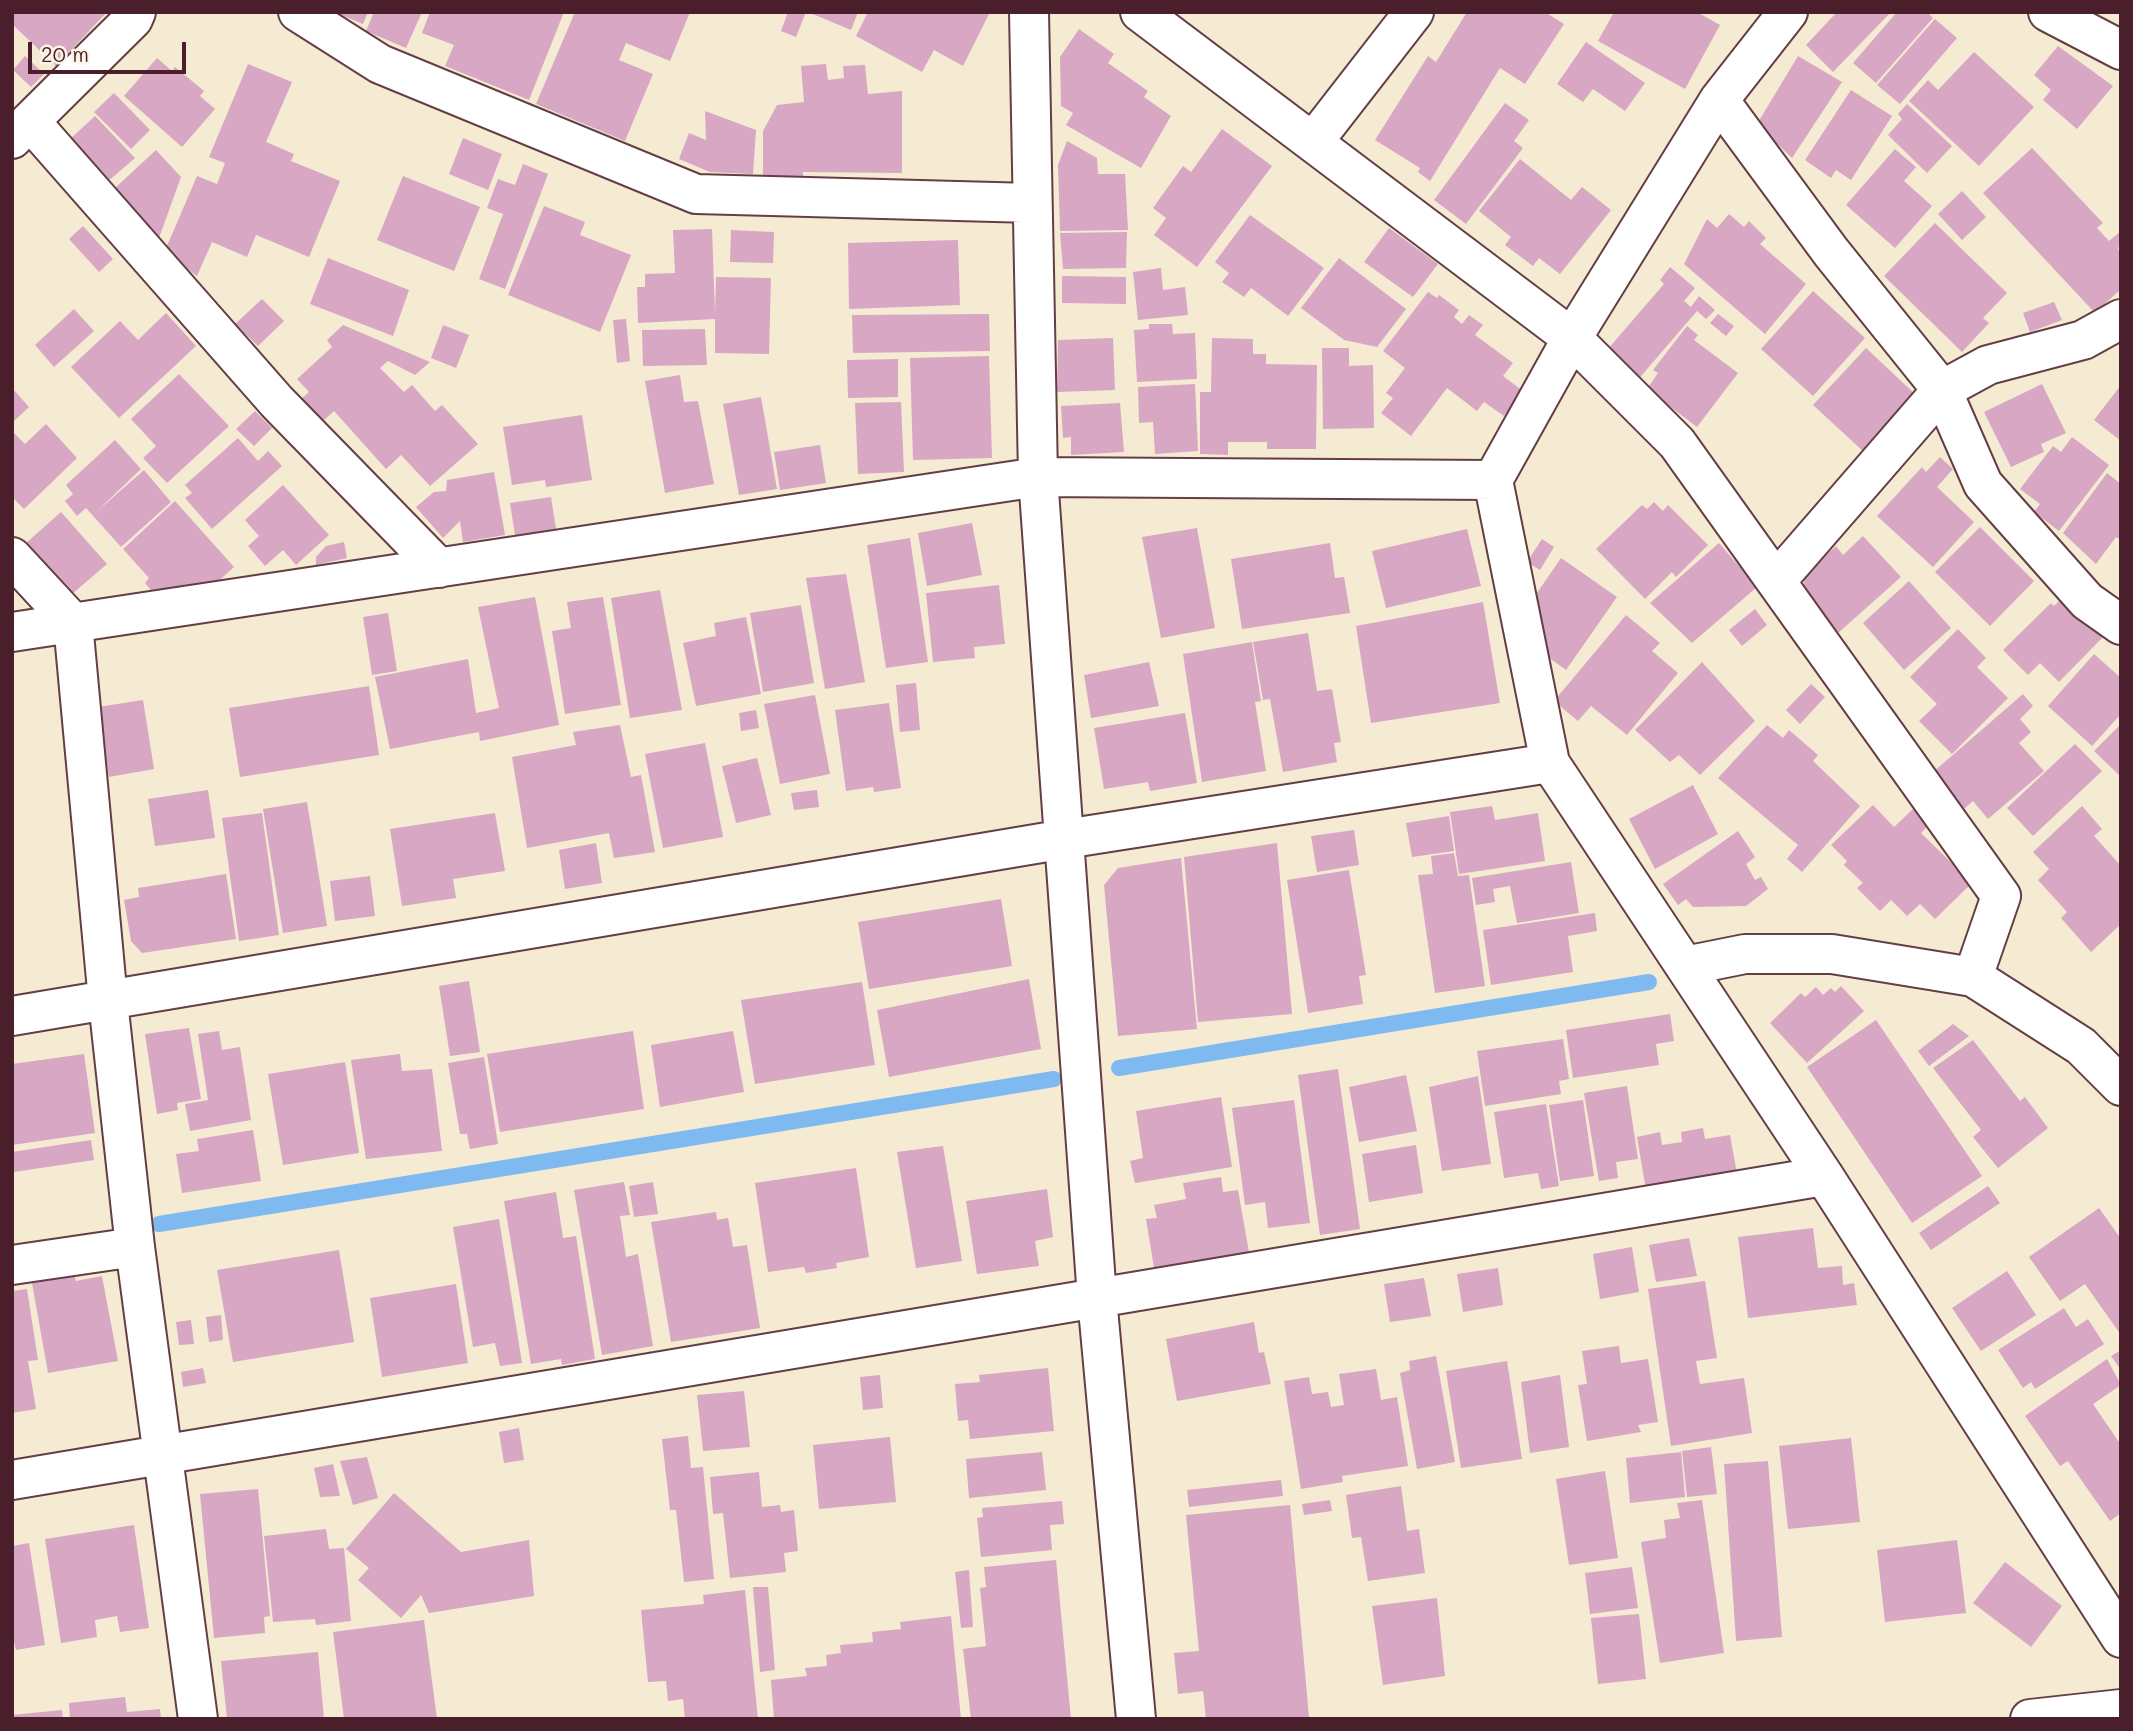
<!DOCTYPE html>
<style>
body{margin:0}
#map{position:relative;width:2133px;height:1731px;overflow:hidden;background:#f5ebd3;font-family:Mali,sans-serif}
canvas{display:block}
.frame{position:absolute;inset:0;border:14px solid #4a1f2b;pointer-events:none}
.scale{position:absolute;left:28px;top:42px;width:158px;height:32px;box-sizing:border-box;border:4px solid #4a1f2b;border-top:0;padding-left:9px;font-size:21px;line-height:24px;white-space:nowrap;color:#4a1f2b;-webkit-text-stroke:5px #fcf5e5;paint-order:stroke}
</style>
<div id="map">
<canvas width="2133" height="1731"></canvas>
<div class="frame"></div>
<div class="scale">20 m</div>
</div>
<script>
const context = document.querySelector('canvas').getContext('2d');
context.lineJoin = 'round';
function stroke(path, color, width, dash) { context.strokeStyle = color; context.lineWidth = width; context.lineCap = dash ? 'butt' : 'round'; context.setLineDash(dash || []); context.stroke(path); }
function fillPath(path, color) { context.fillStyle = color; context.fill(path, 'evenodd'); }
stroke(new Path2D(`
 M1119,1068l530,-86
 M159,1224l895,-145`), '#7ebaf0', 16);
fillPath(new Path2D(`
 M12,12h95l-51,54 -44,-42z
 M334,12h34l-5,12z
 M374,12h48l-16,36 -40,-17z
 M430,12h134l-35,88 -84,-34 9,-21 -32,-12z
 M575,12h115l-20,49 -44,-18 -7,17 34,14 -28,67 -89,-37z
 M788,12h18l-10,25 -15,-6z
 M808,12h50l-7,18z
 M868,12h122l-27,54 -29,-16 -12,22 -66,-36z
 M1467,12h78l19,12 -39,60 -25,-16 -70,113 -12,-9 2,-4 -45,-28 53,-84 8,6z
 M1614,12h83l23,13 -35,64 -87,-48z
 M1837,12h54l-58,60 -27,-27z
 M1897,12h30l6,6 -57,65 -23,-20z
 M1935,19l22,19 -57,66 -23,-19z
 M1079,29l35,25 -6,9 40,28 -4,6 27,19 -30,52 -75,-43 7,-12 -12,-7 -1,-49z
 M1586,42l59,41 -20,28 -32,-22 -10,13 -26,-18z
 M2058,46l55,40 -36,43 -34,-29 8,-10 -17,-15z
 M1974,52l60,55 -55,59 -70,-65 19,-21 10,10z
 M25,56l19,18 -13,13 -18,-17z
 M1798,56l44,26 -50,76 -35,-34z
 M157,58l15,13 3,-4 29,24 -4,5 15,13 -33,38 -58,-51z
 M248,64l44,18 -26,60 28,12 -3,7 49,20 -31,76 -53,-22 -9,22 -35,-15 -15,34 -33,-23 33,-77 20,8 8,-21 -16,-6z
 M826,64l2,16 16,-2 -1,-12 22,-1 3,29 34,-3v82l-99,-1v6l-40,-1v-46l14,-26 27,-3 -3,-36z
 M1851,90l41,26 -41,64 -15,-10 -5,8 -26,-18z
 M114,93l36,37 -19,19 -37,-37z
 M1505,103l24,17 -15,21 9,7 -57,76 -32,-24z
 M1907,104l45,42 -25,27 -39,-38 14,-16 -4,-5z
 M705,111l51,19 -3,44 -43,-2 -31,-13 10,-26 17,7z
 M95,116l40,42 -29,25 -38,-42z
 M1222,129l50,37 -75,101 -43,-32 12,-17 -13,-10 30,-42 8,6z
 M463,138l39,16 -14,36 -39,-16z
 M1067,141l30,17 1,16h27l3,56 -68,1 -2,-66z
 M2032,148l71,75 -6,5 12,13 12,-10 -3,19 3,3v36l-26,24 -112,-120z
 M1895,149l21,18 -12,14 28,25 -37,42 -49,-43z
 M156,150l25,27 -22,61 -44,-50z
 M1520,159l51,41 11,-13 29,23 -51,64 -21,-16 -6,8 -28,-21 6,-8 -32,-26z
 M523,164l25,10 -43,115 -26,-10 24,-65 -16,-6 11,-29 17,6z
 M403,176l77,31 -26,64 -77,-31z
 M1962,191l24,26 -24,23 -24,-26z
 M544,206l41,16 -5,13 51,20 -31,77 -92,-37z
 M1729,214l15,13 5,-6 17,17 -6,6 46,40 -41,50 -81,-70 23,-45 10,9z
 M1250,215l74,53 -36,48 -37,-28 -7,9 -22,-15 7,-9 -14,-11z
 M1935,223l72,70 -24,25 6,5 -27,29 -78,-76z
 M83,226l30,33 -14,13 -30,-33z
 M1389,228l49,36 -25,33 -49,-35z
 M712,229l3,85 1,-37 55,1 -2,76 -54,-1v-34l-77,4 -1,-36h8v-13l30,-1 -2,-43z
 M731,230l43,2 -1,31 -43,-1z
 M1127,232l-1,36 -63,1 -3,-36z
 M958,240l2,65 -111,4 -1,-66z
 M328,258l81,32 -16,46 -83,-32z
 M1339,258l67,51 -29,38 -33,-7 -43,-32z
 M1670,267l25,21 -11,13 7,6 8,-11 16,14 -9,9 -9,-8 -61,71 -29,-32 57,-66 -4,-4z
 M1161,268l2,22 22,-3 3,28 -50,5 -5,-48z
 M1062,276l64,1v27l-64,-1z
 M1813,291l52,47 -52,58 -52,-47z
 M1428,292l9,6 2,-3 20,15 -5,7 8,7 7,-9 14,10 -8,10 38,28 -10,13 20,15 -19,25 -20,-14 -7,9 -30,-23 -36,48 -30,-23 12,-15 -7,-5 19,-25 -22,-17z
 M262,299l22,22 -26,25 -23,-22z
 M2054,302l8,18 -32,12 -7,-19z
 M74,309l20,22 -40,36 -19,-22z
 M166,313l30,33 -77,72 -48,-51 49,-46 18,19z
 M989,314l1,37 -137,2 -1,-38z
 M1718,314l16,12 -8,10 -16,-13z
 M626,319l4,42 -13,2 -4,-43z
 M1149,324h23l1,10 22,-1 2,46 -60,3 -3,-52 15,-1z
 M343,325l87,37 -15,13 -27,-14 -8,7 24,24 8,-7 23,26 7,-6 36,39 -48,42 -29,-31 -15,14 -52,-58 -12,11 -21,-23 8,-7 -12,-13 35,-32 -5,-7z
 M443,325l26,10 -13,33 -25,-10z
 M1687,326l11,9 -4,5 44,33 -41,54 -50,-38 11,-16 -5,-3z
 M705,329l2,36 -64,1 -1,-36z
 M1113,338l2,52 -58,2 1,-52z
 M1212,338l41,1v15h13v10l51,1 -1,84h-49v-7h-39v13l-28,-1v-62h11z
 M1322,348h27v18l24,-1 1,63 -51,1z
 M1866,348l50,47 -52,57 -51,-47z
 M989,356l3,102 -79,2 -3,-102z
 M898,359v38l-50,1 -1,-38z
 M179,374l50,52 -62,57 -24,-25 13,-12 -25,-27z
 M680,375l4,27 14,-1 16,83 -49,9 -20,-112z
 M1195,384l3,67 -43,3 -2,-32 -14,1 -1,-36z
 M2042,384l24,49 -25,11 3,8 -33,15 -27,-55z
 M2121,385v56l-27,-21z
 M12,388l17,19 -17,16z
 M761,397l16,92 -38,6 -16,-91z
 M901,402l3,70 -46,2 -3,-71z
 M1120,403l4,49 -53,3v-18l-8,1 -2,-32z
 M255,411l17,17 -18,18 -18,-17z
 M582,415l10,65 -46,7 -1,-7 -33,5 -9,-58z
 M46,424l31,34 -53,51 -12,-12v-66l13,13z
 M2072,437l37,28 -50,66 -25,-19 6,-8 -20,-15 33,-43 8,6z
 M238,438l20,23 10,-10 14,15 -70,63 -27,-31 7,-5 -7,-8z
 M115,440l26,29 -46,44 49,-43 27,32 -50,45 -35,-39 -9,8 -12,-15 8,-7 -7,-9z
 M820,445l6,38 -46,7 -6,-38z
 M1940,457l13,12 -16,18 37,35 -41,45 -56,-51 45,-49 4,5z
 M494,472l11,63 -42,7 -3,-21 -17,17 -27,-31 18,-15 12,-1 1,-11z
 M2107,473l14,11v56l-5,-3 -20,27 -33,-31z
 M283,485l46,50 -33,30 -13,-15 -18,16 -17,-20 11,-10 -14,-16z
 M551,497l5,32 -41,6 -5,-32z
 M175,501l59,66 -22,20 -57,8 -10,-12 4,-5 -26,-29z
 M1654,502l9,9 5,-6 40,40 -32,32 -4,-5 -27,27 -49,-50 46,-44 5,4z
 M61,512l46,52 -36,31 -46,-51z
 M972,523l10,52 -55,11 -9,-53z
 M1980,527l54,54 -44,45 -55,-54z
 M1197,528l18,100 -54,10 -19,-101z
 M1467,529l14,57 -95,22 -14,-57z
 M1863,536l38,41 -63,56 -35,-40 2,-18 31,-29 7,9z
 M910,538l18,124 -42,6 -19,-123z
 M1542,539l12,8 -14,23 -13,-8z
 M344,542l3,16 -31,7v-8l10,-11z
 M1330,543l5,35 9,-1 6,36 -108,16 -11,-70z
 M1719,543l38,44 -65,56 -42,-40z
 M1561,558l56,39 -51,73 -18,-13 -11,-64z
 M846,574l19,108 -40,7 -19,-111z
 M1909,581l42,47 -47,42 -41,-47z
 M999,585l6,59 -31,3 1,11 -42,4 -7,-69z
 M660,590l22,120 -52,8 -19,-120z
 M535,597l24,128 -79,16 -1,-9 -89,17 -15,-72 93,-18 8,54 23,-5 -21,-101z
 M603,597l18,108 -56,9 -13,-83 19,-3 -4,-26z
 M2063,597l40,40 -44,45 -19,-19 -12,12 -25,-25 48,-47 3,3z
 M1483,602l17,101 -129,20 -15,-97z
 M801,605l13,78 -51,9 -13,-79z
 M1755,609l12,16 -25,21 -13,-16z
 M388,613l9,58 -25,4 -9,-58z
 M1626,615l34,28 -8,8 26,22 -51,62 -36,-29 -13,15 -24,-20z
 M746,617l15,77 -65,12 -13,-63 33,-7 -2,-13z
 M1958,629l28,29 -9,9 31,31 -56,56 -33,-33 18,-17 -27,-27z
 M1308,633l9,58 15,-2 9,53 -7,1 3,19 -54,10 -13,-73 -7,1 -10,-58z
 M1252,642l9,59 -6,1 11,69 -64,11 -19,-128z
 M2094,654l27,24v36l-29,32 -44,-40z
 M1149,662l10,44 -68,12 -7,-43z
 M1702,662l53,59 -55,54 -21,-20 -9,7 -35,-32z
 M916,683l4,47 -20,2 -4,-47z
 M1811,684l14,13 -25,27 -14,-14z
 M369,686l10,69 -139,22 -11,-69z
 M2023,694l10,12 -13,13 11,13 -12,11 25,28 -56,48 -15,-18 -9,8 -32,-36z
 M815,695l15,79 -50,10 -16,-80z
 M143,700l11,69 -45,8 -11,-70z
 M889,703l12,85 -27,4 -1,-5 -27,4 -11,-81z
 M756,710l3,18 -18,3 -2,-18z
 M1185,713l12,70 -47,8 -2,-9 -44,7 -10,-61z
 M2121,724v53l-27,-26z
 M620,725l11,52 10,-2 14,77 -41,6 -5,-25 -82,15 -15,-91 64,-12 -3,-13z
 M1767,725l16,13 6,-8 29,25 -5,6 47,45 -58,66 -15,-13 11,-14 -80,-67z
 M705,743l18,94 -60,11 -18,-94z
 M2075,744l27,27 -69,65 -26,-28z
 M757,758l14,57 -35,8 -14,-57z
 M1693,785l25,49 -63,35 -26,-50z
 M208,790l7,48 -60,8 -7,-47z
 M817,790l2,17 -25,3 -3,-17z
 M307,802l20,124 -44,7 -20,-124z
 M1873,805l21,22 20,-19 16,16 -9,9 51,50 -37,36 -15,-15 -13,12 -16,-16 -11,11 -23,-23 6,-5 -19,-18 3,-4 -16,-16z
 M1492,806l3,14 43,-7 7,48 -86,13 -9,-62z
 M2082,806l20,23 -8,7 27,30v58l-30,28 -30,-34 6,-6 -29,-32 11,-11 -16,-17z
 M262,813l17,122 -40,6 -17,-123z
 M495,813l10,58 -52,8 3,19 -54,8 -12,-77z
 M1449,816l5,35 -42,6 -6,-34z
 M1354,830l5,35 -42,7 -6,-36z
 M1738,831l17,26 -9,7 9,16 6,-3 7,12 -22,17 -53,1 -7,-8 -8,6 -15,-21z
 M596,843l6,40 -37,6 -6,-39z
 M1277,843l15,171 -94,8 -14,-165z
 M1454,853l4,23 11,-1 16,111 -50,7 -17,-118 15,-1 -2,-18z
 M1181,858l16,171 -79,7 -14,-151 14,-17z
 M1571,862l8,51 -62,10 -7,-37 -17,3 2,13 -19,3 -4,-27z
 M1349,870l17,105 -7,1 4,28 -55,9 -21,-133z
 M226,874l10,65 -94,14 -11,-12 -7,-41 15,-3 -1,-9z
 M370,876l5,40 -40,5 -5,-40z
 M1001,899l11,67 -143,23 -11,-67z
 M1595,913l2,18 -29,5 5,36 -82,13 -8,-55z
 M1029,979l12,70 -152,28 -12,-67z
 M469,981l11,71 -30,4 -11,-70z
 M862,982l13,83 -120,19 -14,-84z
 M1841,986l23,25 -57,52 -37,-40 31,-30 4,4 11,-10 7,8 8,-7 4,4z
 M1670,1014l4,27 -18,3 3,21 -86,13 -7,-48z
 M1876,1020l106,156 -70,47 -105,-156z
 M1953,1024l16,12 -40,30 -11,-15z
 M189,1028l12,71 -24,4 1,7 -21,4 -12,-80z
 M219,1031l3,19 18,-3 11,73 -61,11 -5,-27 23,-4 -10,-66z
 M633,1031l11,78 -144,23 -13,-78z
 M733,1031l11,61 -84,15 -9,-62z
 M1563,1039l6,40 -10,2 2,13 -76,12 -8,-55z
 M1973,1040l47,61 5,-4 23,31 -50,40 -25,-31 8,-7 -48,-62z
 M84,1054l11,79 -83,12v-81z
 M400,1054l2,17 30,-2 10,82 -76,8 -15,-99z
 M484,1057l14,87 -28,5 -3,-15h-7l-12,-71z
 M345,1062l14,91 -76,12 -15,-91z
 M1338,1069l22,160 -40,6 -22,-160z
 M1406,1075l11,56 -58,11 -10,-55z
 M1478,1076l13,88 -49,7 -13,-84z
 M1627,1086l11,73 -22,3 2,16 -19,3 -15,-88z
 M1221,1097l11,70 -97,16 -5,-22 13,-3 -7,-47z
 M1294,1100l16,123 -42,5 -3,-26 -20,3 -13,-97z
 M1583,1100l11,76 -34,5 -11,-76z
 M1546,1104l13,82 -18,3 -3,-16 -34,5 -10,-66z
 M1703,1128l2,11 25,-4 7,39 -91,16 -9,-53 23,-5 2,13 20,-3 -1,-10z
 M253,1130l8,51 -79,12 -6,-39 23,-3 -2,-12z
 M91,1140l3,20 -80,12 -2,-20z
 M1416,1145l7,48 -54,9 -7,-48z
 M943,1146l19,115 -46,7 -19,-116z
 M856,1168l13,89 -33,6 1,5 -31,5 -2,-6 -36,5 -13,-89z
 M1221,1177l2,15 15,-2 11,62 -95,16 -8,-49 11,-1 -3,-13 32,-6 -3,-16z
 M624,1182l6,33 -10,1 6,41 12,-3 15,92 -51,9 -28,-165z
 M653,1182l5,32 -24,3 -5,-31z
 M1988,1186l12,17 -69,47 -12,-17z
 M1047,1189l6,48 -18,4 4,25 -62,8 -11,-73z
 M556,1192l7,46 13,-2 19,123 -33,6 -1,-6 -30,5 -27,-163z
 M2099,1208l22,31v96l-36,-51 -25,17 -31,-44z
 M716,1212l1,8 11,-2 5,29 14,-2 13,83 -89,14 -20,-120z
 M499,1219l23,144 -22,3 -5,-23 -22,4 -20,-120z
 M1813,1228l5,40 24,-2 1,19 11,-2 3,22 -109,13 -10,-81z
 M1689,1238l8,38 -41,6 -7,-37z
 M1632,1247l7,45 -39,7 -7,-45z
 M339,1250l15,92 -121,20 -16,-92z
 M1498,1268l5,37 -40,7 -6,-38z
 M2007,1271l29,44 -55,36 -29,-43z
 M74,1275l2,6 26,-5 16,85 -70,12 -16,-90z
 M1424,1278l7,38 -41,6 -6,-38z
 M1705,1281l12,77 -21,3 4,23 44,-6 8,55 -81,13 -23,-157z
 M456,1284l12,79 -86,14 -12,-79z
 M27,1289l11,71 -10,1 8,48 -24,4v-122z
 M2064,1308l12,19 12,-8 16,25 -69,45 -4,-7 -8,6 -25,-38z
 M221,1315l2,25 -14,2 -3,-25z
 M191,1320l3,24 -15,1 -3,-23z
 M1254,1322l5,31 5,-1 7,32 -94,17 -11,-62z
 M1619,1346l2,17 27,-4 10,63 -20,3 3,7 -54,9 -9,-56 9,-1 -5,-33z
 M2121,1350v20l-10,-14z
 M1436,1356l19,106 -38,7 -17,-96 10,-3 -1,-9z
 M2107,1359l14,26 -28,19 28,41v68l-11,8 -42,-60 -8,5 -35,-50z
 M1507,1361l15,98 -61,9 -15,-97z
 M203,1368l3,15 -23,4 -2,-15z
 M1048,1368l6,63 -84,8 -2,-19 -10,1 -3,-37 25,-2 -1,-7z
 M1376,1369l5,31 16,-3 11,69 -66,10 1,6 -42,7 -17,-108 25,-4 3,17 16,-2 3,15 13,-2 -5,-31z
 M880,1375l3,33 -20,2 -3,-33z
 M1560,1375l9,72 -39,6 -9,-71z
 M744,1391l6,56 -47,4 -6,-56z
 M519,1428l5,32 -20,3 -5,-31z
 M688,1436l3,32 12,-1 11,112 -30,3 -8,-72h-6l-8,-71z
 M890,1437l6,65 -77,7 -6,-64z
 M1851,1438l9,84 -72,7 -9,-83z
 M1711,1447l6,47 -30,3 -5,-46z
 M1042,1452l4,38 -77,8 -3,-39z
 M1681,1452l4,45 -55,6 -4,-45z
 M367,1457l11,41 -25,7 -13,-44z
 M1768,1461l14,176 -46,4 -12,-177z
 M333,1464l7,32 -20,1 -6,-29z
 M1605,1471l13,87 -49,7 -13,-86z
 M759,1472l3,35 18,-2 1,7 13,-2 4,41 -14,2 2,19 -56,6 -7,-65 -10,1 -3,-37z
 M1281,1480l2,16 -94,11 -2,-17z
 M1401,1486l6,45 12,-2 6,44 -57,8 -7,-44 -9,1 -6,-43z
 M258,1489l12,127 -6,1 1,16 -51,5 -14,-144z
 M394,1493l67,59 68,-12 5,56 -105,17 -8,-18 -20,23 -43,-38 11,-12 -23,-19z
 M1330,1500l2,11 -28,4 -2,-11z
 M1702,1500l22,153 -64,10 -19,-121 25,-4 -2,-18 16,-2 -3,-15z
 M1062,1501l2,23 -14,1 2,25 -71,7 -4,-39 6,-1 -1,-9z
 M1290,1505l19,212 -103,2 -3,-28 -25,3 -4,-41 25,-2 -13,-136z
 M134,1525l15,103 -29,4 -3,-16 -22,4 2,17 -36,6 -16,-104z
 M326,1529l3,20 15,-1 7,73 -35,4 -1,-6 -42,3 -9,-86z
 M1957,1540l9,73 -81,9 -8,-72z
 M29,1543l16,102 -29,5 -4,-16v-88z
 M1056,1560l15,159h-100l-8,-70 23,-3 -6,-58 6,-1 -2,-20z
 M2005,1562l57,44 -31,41 -58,-44z
 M1632,1567l6,41 -48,6 -5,-41z
 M969,1570l4,57 -12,1 -6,-56z
 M753,1587h15l7,83 -15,2z
 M745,1590l13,129h-73l-2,-20 -15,2 -2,-20 -18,1 -7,-72 63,-6 -1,-9z
 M1437,1598l8,78 -62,9 -11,-79z
 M1639,1614l7,65 -48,5 -7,-66z
 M951,1616l10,103h-187l-3,-39 36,-4 -2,-8 22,-2 -1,-11 15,-2 -1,-8 33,-3 -1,-10 29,-3 -1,-7z
 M424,1620l13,99h-93l-11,-87z
 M318,1652l6,67h-97l-6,-58z
 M125,1697l2,15 33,-3 1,10h-91l-1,-16z
 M62,1710l1,9h-51v-4z`), '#d7a7c4');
const minor = new Path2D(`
 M298,12l82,52 316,130 336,9
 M1029,12l9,465 59,821 39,421
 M1140,12l432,326 105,105 324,453 -28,81
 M1788,12l-69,88 -147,238 -79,142 57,283 274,413 297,462
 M2048,12l73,38
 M1719,100l112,152 111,138 41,94 104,117 34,24
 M30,121l247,281 162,166
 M12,139l121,-120 3,-7
 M1313,142l101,-130
 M12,557l61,66 35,378 27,246 63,472
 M1777,580l165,-190 46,-25 95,-25 38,-21
 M12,632l1026,-155 455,3
 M1685,966l60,-12h87l141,23 108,69 40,40
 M12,1016l1053,-177 485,-76
 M12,1265l123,-18
 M12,1480l1812,-304`);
const major = new Path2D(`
 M2030,1719l91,-10`);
stroke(minor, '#643e44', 42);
stroke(major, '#643e44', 42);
stroke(minor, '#fff', 38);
stroke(major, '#fff', 38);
</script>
